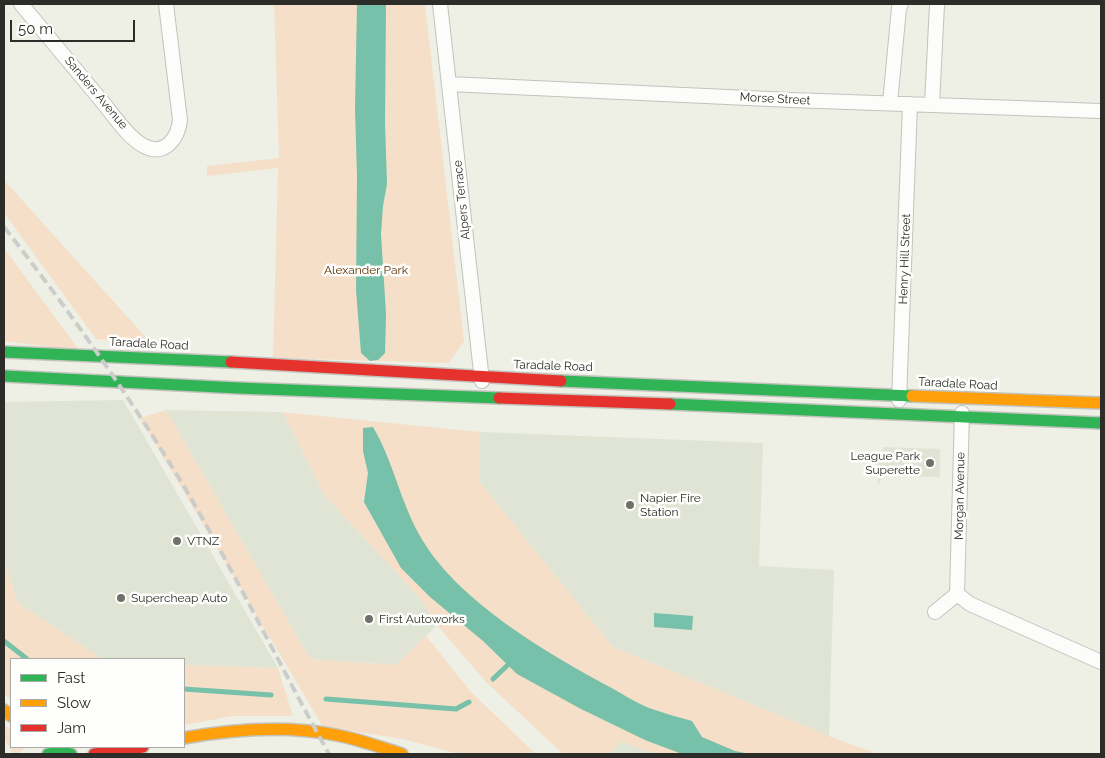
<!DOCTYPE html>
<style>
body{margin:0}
#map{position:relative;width:1105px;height:758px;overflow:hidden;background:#eef0e6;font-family:Raleway,sans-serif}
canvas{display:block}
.frame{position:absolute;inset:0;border:5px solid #2c2d28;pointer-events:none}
.legend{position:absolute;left:10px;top:658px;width:175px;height:90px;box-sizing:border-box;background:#fefffc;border:1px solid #aaaba7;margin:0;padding:6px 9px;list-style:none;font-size:15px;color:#2c2d28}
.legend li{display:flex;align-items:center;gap:10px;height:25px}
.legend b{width:25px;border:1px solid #aaaba7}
.scale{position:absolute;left:10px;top:20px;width:125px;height:22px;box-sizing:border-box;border:2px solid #2c2d28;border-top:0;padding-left:6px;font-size:15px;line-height:18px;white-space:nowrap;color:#2c2d28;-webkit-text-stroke:4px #fefffc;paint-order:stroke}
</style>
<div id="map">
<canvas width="1105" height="758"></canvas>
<div class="frame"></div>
<ul class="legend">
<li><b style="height:6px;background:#30b455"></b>Fast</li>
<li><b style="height:6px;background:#ff9f0a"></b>Slow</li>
<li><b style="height:6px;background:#e5322d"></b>Jam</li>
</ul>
<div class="scale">50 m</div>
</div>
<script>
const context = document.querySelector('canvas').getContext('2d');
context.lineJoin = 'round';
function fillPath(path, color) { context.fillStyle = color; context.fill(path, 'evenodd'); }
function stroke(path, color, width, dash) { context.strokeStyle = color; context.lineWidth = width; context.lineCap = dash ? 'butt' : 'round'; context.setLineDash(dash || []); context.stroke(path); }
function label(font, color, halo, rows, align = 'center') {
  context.font = font + ' Raleway,sans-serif'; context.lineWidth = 5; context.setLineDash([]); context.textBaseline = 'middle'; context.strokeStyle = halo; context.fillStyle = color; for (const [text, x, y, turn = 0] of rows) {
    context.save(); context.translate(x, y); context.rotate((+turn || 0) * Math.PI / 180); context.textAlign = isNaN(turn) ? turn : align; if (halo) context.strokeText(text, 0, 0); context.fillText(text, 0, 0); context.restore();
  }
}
fillPath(new Path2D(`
 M123,400l155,268 -94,-3v-6h-82l-84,-56 -14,-44v-157z
 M166,410l115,2 3,2 41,82 97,104 15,25 -41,40 -86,-6z
 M480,432l283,11 -4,123 75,4 -5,166 -216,-89 -134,-166z
 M884,447l56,2v28l-56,-1 -6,9v-29z
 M621,741l33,13h-44z`), '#e0e4d4');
fillPath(new Path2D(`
 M274,4h151l39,337 -15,22 -176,-5 5,-190 -71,8v-10l72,-8z
 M4,180l147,163 -55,-4 -92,-126z
 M4,248l76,103 -76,-10z
 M166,410l144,249 86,6 30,-29 45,56 65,62h-77l-56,-15 -80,-12 -183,-309z
 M281,412l199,20 -1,49 134,166 216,89 49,18h-224l-33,-13 -11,13h-47l-77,-72 -49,-57 -15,-25 -97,-104 -41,-82z
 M4,559l14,44 84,56h-91v41l-7,-6z
 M184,665l94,3 15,48h-60l-49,9z
 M4,724l7,6v17h16l-10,7 -5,-2 -8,-14z`), '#f5dfc8');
fillPath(new Path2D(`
 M357,4h29l-1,119 2,61 -4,22 -2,28 5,80 -1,39 -7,7 -8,1 -9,-8 -5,-63 1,-114 -2,-68z
 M373,427c21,35 28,79 50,114 36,60 122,111 183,144 14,7 28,17 43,23 14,5 29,9 43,13l10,16 33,14 15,3h-68l-37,-14 -64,-31 -64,-35 -34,-33 -53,-44 -29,-29 -37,-66 4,-29 -5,-22v-23z
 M654,613l39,3 -1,14 -38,-3z`), '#77c0aa');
stroke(new Path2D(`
 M4,641l23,18
 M493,679l19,-18
 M184,689l87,6
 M326,699l130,10 13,-7`), '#77c0aa', 5);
const street = new Path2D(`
 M21,4c26,31 52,63 79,95 12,14 28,39 44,47 21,11 34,-8 36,-26l-14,-116
 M440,4l42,377
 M449,84l342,16 310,11
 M890,103l9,-95 2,-4
 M932,105l5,-101
 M899,400l11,-296
 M962,413l-5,181 13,10 131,58
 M935,612l22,-18`);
const fast = new Path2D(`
 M4,352l227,10
 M4,376l234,12 261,10
 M561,381l351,15
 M670,404l431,19
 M48,754l9,-2 14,2`);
const slow = new Path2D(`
 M912,396l189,7
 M4,710l7,6
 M184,738c50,-9 101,-13 152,-3 22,4 44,12 66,19`);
const jam = new Path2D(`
 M231,362l330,19
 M499,398l171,6
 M94,754l49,-7`);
stroke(street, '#c2c3bd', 16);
stroke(fast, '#c2c3bd', 14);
stroke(slow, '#c2c3bd', 14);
stroke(jam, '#c2c3bd', 14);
stroke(street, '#fcfdfb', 14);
stroke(fast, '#30b455', 11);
stroke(slow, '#ff9f0a', 11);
stroke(jam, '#e5322d', 11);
stroke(new Path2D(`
 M4,227c65,83 126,170 181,261 51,87 95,178 144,266`), '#cccdca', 4, [10, 5]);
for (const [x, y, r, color] of [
 [930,463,5,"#70716a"],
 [630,505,5,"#70716a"],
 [177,541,5,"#70716a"],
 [121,598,5,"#70716a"],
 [369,619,5,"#70716a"]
]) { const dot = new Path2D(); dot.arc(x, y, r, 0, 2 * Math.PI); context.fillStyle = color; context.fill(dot); stroke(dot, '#fefffc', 2); }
label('12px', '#2c2d28', '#fefffc', [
 ["Sanders Avenue",96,93,50],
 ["Morse Street",775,99,3],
 ["Alpers Terrace",462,200,-96],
 ["Henry Hill Street",905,259,-88],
 ["Taradale Road",149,344,3],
 ["Taradale Road",553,366,2],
 ["Taradale Road",958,384,3],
 ["Morgan Avenue",960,496,-89]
]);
label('12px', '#5d3405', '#fefffc', [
 ["Alexander Park",366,270]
]);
label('12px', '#2c2d28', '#fefffc', [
 ["League Park",920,456,"right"],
 ["Superette",920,470,"right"],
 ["Napier Fire",640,498],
 ["Station",640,512],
 ["VTNZ",187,541],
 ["Supercheap Auto",131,598],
 ["First Autoworks",379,619]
], 'left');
</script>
